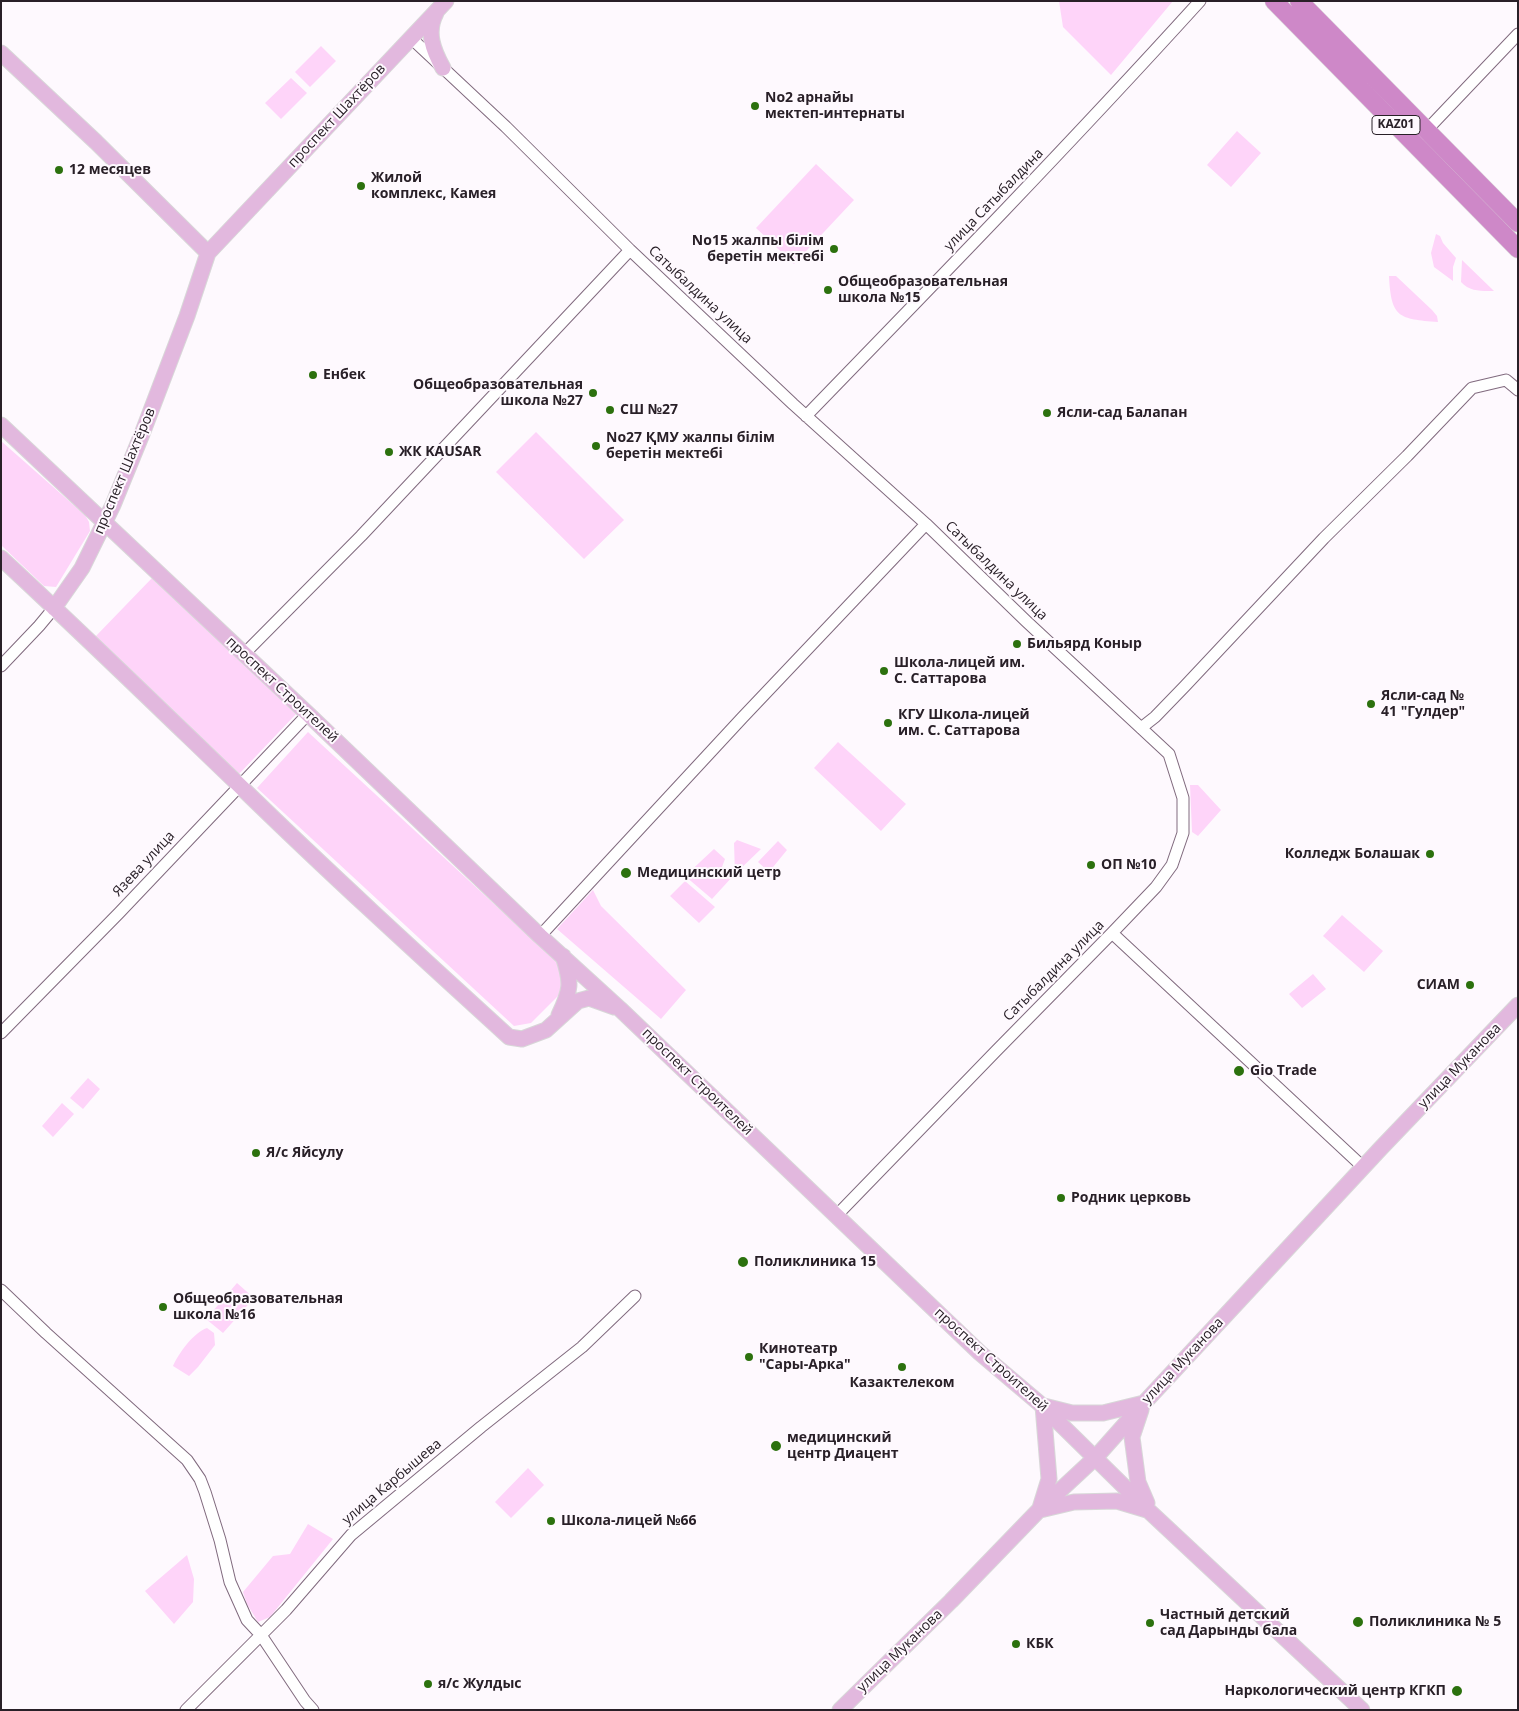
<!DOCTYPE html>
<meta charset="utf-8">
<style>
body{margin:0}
#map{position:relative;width:1519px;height:1711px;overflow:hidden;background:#fef9fe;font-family:"Open Sans",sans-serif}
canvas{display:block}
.frame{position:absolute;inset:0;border:2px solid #292028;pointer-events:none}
</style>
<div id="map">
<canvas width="1519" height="1711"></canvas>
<div class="frame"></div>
</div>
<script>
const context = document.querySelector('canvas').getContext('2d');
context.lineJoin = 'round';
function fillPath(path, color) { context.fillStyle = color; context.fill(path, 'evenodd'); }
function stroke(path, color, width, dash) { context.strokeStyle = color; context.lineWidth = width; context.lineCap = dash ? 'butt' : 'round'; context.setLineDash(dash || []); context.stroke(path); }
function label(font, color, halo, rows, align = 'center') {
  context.font = font + ' "Open Sans",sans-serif'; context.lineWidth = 4; context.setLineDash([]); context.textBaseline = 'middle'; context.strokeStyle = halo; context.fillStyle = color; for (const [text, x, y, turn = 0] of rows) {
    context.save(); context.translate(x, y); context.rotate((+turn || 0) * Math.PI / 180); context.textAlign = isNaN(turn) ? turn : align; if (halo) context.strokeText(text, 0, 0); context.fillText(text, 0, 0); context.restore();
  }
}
fillPath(new Path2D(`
 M1059,1h114l-62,74 -48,-48z
 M321,46l15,15 -26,26 -15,-15z
 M291,78l16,15 -26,26 -16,-16z
 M1237,131l24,22 -30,34 -24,-22z
 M816,164l38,36 -60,64 -38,-36z
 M1436,234l4,2 3,7 13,15 -3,9v14l-19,-14 -3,-14z
 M1462,260l32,31c-12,0 -24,1 -33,-9z
 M1389,276h7l36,34 5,6 1,6c-39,-3 -47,-4 -49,-46z
 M536,432l88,88 -40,39 -88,-87z
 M1,441l84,74 4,7 1,9 -34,56 -12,-1 -43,-41z
 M153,577l144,136 -58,61 -144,-137z
 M308,732l249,230 8,15 -2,14 -32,32 -17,3 -257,-238z
 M838,742l68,62 -25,27 -67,-63z
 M1190,785h8l23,25 -23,26 -6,-4z
 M737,840l24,9 -26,25 -1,-31z
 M778,841l9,9 -18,22 -11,-10z
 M714,849l11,10 -3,8 11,9 -21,23 -27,-23z
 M685,881l30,26 -16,16 -29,-27z
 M593,890l8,16 85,84 -25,29 -104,-90z
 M1342,915l41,36 -19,21 -41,-36z
 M1313,974l13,15 -24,19 -13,-14z
 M88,1078l12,11 -17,20 -13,-11z
 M62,1103l12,11 -21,23 -11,-11z
 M237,1283l17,15 -31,35 -17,-14z
 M207,1328l7,5 1,12 -17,22 -9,9 -16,-10c6,-13 20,-33 34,-38z
 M528,1468l16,17 -33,33 -16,-16z
 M308,1524l25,15 -63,78 -12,5 -11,-18 -4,-12 30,-36 17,-2z
 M187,1555l7,24 -1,23 -19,22 -29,-33z`), '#fed4f9');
const minor = new Path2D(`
 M411,38l95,89 124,123 163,154 133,120 100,97 143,133 14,44v35l-11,32 -16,22 -44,46 -116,118 -159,164
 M1422,135l96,-101
 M806,416c133,-137 266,-274 394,-415
 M244,654l117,-118 269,-286
 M1,666l38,-40 15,-18
 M1141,728l14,-11 30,-31 139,-148 83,-82 65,-68 34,-8 12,10
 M1112,933l251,234
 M540,936l202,-218 184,-194
 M1,1033l118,-120 189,-199
 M1,1290l45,43 141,127 13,19 5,13 15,48 10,42 17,38 14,15 44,66 8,9
 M186,1710l100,-100 65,-75 130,-108 101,-80 53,-51`);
const major = new Path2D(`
 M436,13c-10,19 -3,37 7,55
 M1,53l95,89 112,111
 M1,425l307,289 232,222 80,73 360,344 59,50 111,109 212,198
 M1,558c81,75 159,151 238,227 88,86 179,169 270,252l13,2 24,-9 32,-29 11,-3 25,9
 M54,608l28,-40 31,-63 29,-71 45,-118 21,-63 238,-252
 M559,1015c12,-25 13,-32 4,-59
 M1044,1406l28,7h31l41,-10
 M1141,1410l-9,27 6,45 9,21
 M1040,1508l9,-29 -6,-73
 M1040,1510l34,-8 43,-1 30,9
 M840,1710l111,-109 88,-91 57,-53 48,-54 237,-255 137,-143`);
const highway = new Path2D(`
 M1274,1l244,248
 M1299,1l219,222`);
stroke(minor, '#806a7e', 13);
stroke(major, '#d8d7d8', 17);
stroke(highway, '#d8d7d8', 19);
stroke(minor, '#fff', 11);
stroke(major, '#e2b8de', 15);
stroke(highway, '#ce88c8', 18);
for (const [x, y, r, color] of [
 [755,106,5,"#2c710e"],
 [59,170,5,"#2c710e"],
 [361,186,5,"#2c710e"],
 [834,249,5,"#2c710e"],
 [828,290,5,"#2c710e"],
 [313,375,5,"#2c710e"],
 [593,393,5,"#2c710e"],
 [610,410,5,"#2c710e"],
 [1047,413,5,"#2c710e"],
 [596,446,5,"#2c710e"],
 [389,452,5,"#2c710e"],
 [1017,644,5,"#2c710e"],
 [884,671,5,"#2c710e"],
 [1371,704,5,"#2c710e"],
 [888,723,5,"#2c710e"],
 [1430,854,5,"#2c710e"],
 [1091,865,5,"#2c710e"],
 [626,873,6,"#2c710e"],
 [1470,985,5,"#2c710e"],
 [1239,1071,6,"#2c710e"],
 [256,1153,5,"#2c710e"],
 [1061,1198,5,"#2c710e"],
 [743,1262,6,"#2c710e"],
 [163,1307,5,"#2c710e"],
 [749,1357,5,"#2c710e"],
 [902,1367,5,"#2c710e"],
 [776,1446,6,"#2c710e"],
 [551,1521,5,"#2c710e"],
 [1358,1622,6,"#2c710e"],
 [1150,1623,5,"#2c710e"],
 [1016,1644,5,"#2c710e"],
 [428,1684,5,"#2c710e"],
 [1457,1691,6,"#2c710e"]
]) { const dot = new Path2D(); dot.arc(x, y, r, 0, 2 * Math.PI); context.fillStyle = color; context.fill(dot); stroke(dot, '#fef9fe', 2); }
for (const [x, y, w] of [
 [1396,125,48]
]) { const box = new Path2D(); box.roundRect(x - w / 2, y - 9.5, w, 19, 4); context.fillStyle = '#fef9fe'; context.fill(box); stroke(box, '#292028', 1); }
label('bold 12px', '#292028', null, [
 ["KАZ01",1396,125]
]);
label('bold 14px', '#292028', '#fef9fe', [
 ["No2 арнайы",765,98],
 ["мектеп-интернаты",765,114],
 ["12 месяцев",69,170],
 ["Жилой",371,178],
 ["комплекс, Камея",371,194],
 ["No15 жалпы білім",824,241,"right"],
 ["беретін мектебі",824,257,"right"],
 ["Общеобразовательная",838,282],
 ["школа №15",838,298],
 ["Енбек",323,375],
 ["Общеобразовательная",583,385,"right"],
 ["школа №27",583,401,"right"],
 ["СШ №27",620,410],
 ["Ясли-сад Балапан",1057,413],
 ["No27 ҚМУ жалпы білім",606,438],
 ["беретін мектебі",606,454],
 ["ЖК KAUSAR",399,452],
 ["Бильярд Коныр",1027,644],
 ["Школа-лицей им.",894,663],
 ["С. Саттарова",894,679],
 ["Ясли-сад №",1381,696],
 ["41 \"Гулдер\"",1381,712],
 ["КГУ Школа-лицей",898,715],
 ["им. С. Саттарова",898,731],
 ["Колледж Болашак",1420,854,"right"],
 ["ОП №10",1101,865],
 ["Медицинский цетр",637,873],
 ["СИАМ",1460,985,"right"],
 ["Gio Trade",1250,1071],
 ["Я/c Яйсулу",266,1153],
 ["Родник церковь",1071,1198],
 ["Поликлиника 15",754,1262],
 ["Общеобразовательная",173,1299],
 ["школа №16",173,1315],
 ["Кинотеатр",759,1349],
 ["\"Сары-Арка\"",759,1365],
 ["Казактелеком",902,1383,"center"],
 ["медицинский",787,1438],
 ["центр Диацент",787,1454],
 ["Школа-лицей №66",561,1521],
 ["Частный детский",1160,1615],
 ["сад Дарынды бала",1160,1631],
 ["Поликлиника № 5",1369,1622],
 ["КБК",1026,1644],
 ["я/c Жулдыс",438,1684],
 ["Наркологический центр КГКП",1446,1691,"right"]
], 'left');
label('14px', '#292028', '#fef9fe', [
 ["проспект Шахтёров",337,116,-47],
 ["улица Сатыбалдина",994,200,-46],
 ["Сатыбалдина улица",700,295,43],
 ["проспект Шахтёров",125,471,-67],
 ["Сатыбалдина улица",996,571,44],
 ["проспект Строителей",282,690,43],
 ["Язева улица",144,864,-47],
 ["Сатыбалдина улица",1054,971,-45],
 ["улица Муканова",1460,1066,-46],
 ["проспект Строителей",697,1082,44],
 ["проспект Строителей",991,1360,42],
 ["улица Муканова",1183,1361,-47],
 ["улица Карбышева",392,1482,-40],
 ["улица Муканова",900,1651,-44]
]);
</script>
